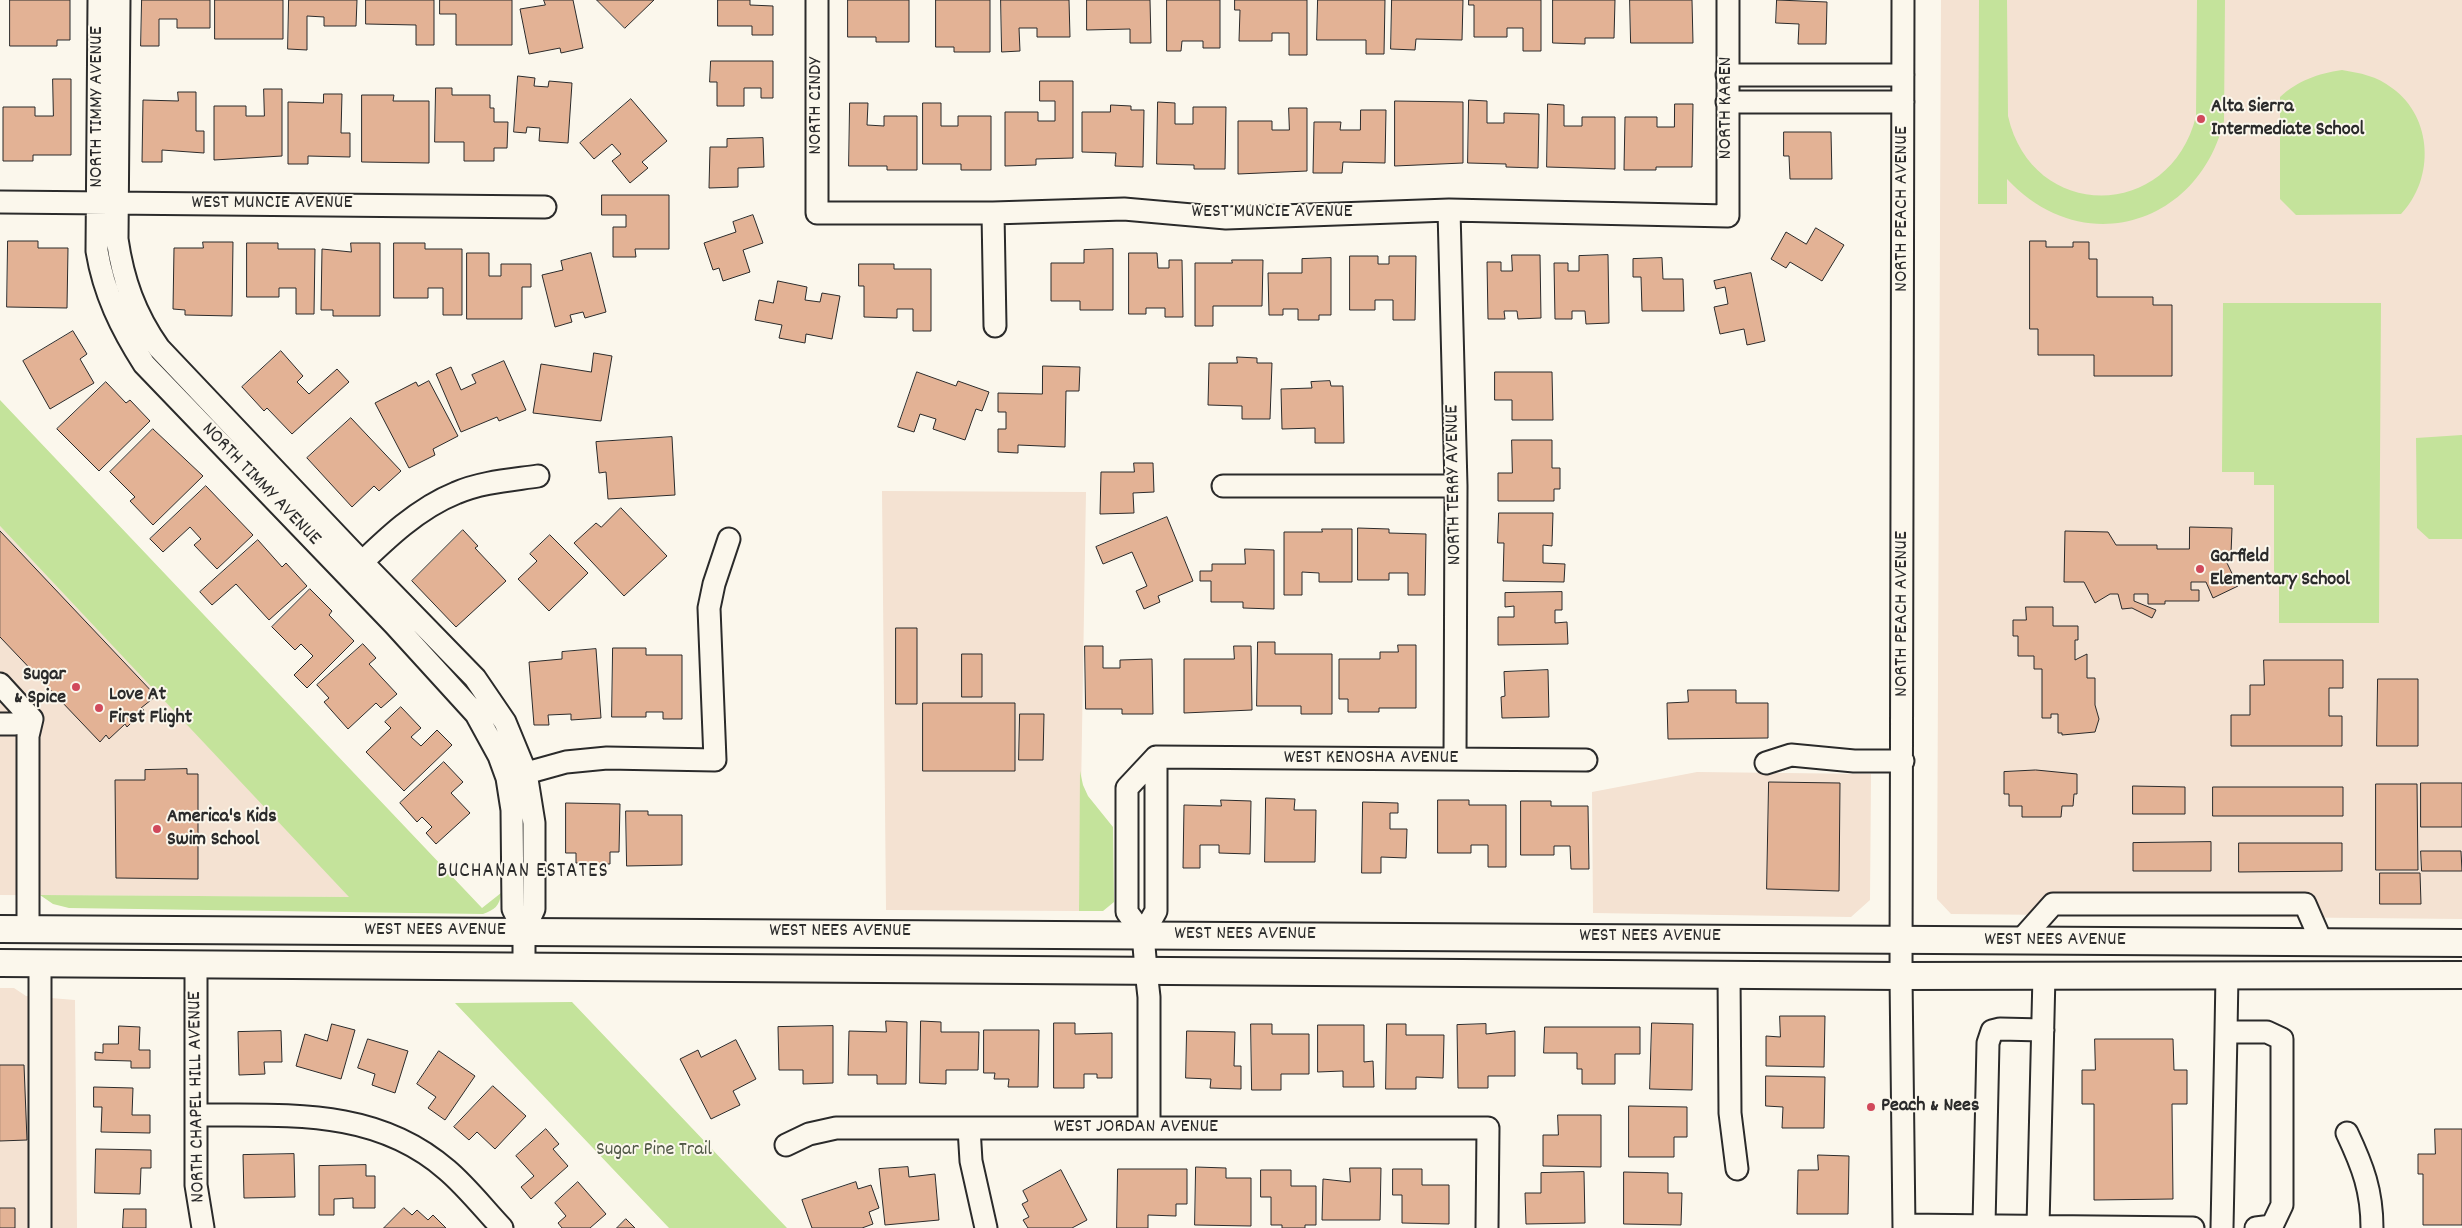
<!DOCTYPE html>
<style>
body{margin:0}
canvas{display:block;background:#fbf7ec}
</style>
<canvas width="2462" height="1228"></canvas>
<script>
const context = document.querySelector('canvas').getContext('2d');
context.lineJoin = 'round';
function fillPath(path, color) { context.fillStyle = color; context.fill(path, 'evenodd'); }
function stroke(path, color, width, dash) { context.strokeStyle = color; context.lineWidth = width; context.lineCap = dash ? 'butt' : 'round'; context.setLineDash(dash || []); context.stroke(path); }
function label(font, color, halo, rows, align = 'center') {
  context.font = font + ' Dekko,sans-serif'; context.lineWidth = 4; context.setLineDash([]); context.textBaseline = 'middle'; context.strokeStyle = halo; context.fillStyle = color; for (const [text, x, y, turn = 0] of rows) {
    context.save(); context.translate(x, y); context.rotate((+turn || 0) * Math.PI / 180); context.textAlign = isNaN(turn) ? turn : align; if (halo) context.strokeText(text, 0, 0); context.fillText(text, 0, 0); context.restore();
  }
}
fillPath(new Path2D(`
 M1941,0h521v919l-511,-5 -14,-15z
 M882,491l204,1 -7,419 -193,-1z
 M0,526l208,220 142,151 -350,-2z
 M1697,772l174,2 -1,126 -19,17 -258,-4 -1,-121z
 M0,988h14l12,8 49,4 2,228h-77z`), '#f4e2d2');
fillPath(new Path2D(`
 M1979,0h28l1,116c24,106 162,106 188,0l1,-116h28l-1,121c-26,105 -142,139 -217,58v25h-29z
 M2342,70c18,3 35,6 50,18 41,29 43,91 9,126l-105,1 -16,-16v-102c19,-17 37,-23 62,-27z
 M2223,303h158l-2,320h-100v-43l-5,-9v-86h-20v-13h-32z
 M0,400l482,508 19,-15c-1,13 -7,17 -18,21l-414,-6 -16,-4 -13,-9 309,2 -349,-371z
 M2462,435v104h-33l-12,-11 -1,-90z
 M1080,771l3,14 5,11 25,31 1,75 -11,9h-24z
 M572,1002l215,226h-118l-214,-225z`), '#c4e39b');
const building = new Path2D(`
 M10,0h60v40h-13v6h-47z
 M142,0h68v28h-33v-9h-18v27h-18z
 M215,0h68v39h-68z
 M289,0h68l-1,26h-32v-9l-17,-1v34l-19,-1z
 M366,0h68v45h-18v-20l-50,-1z
 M440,0h72v45h-56v-31h-16z
 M544,0h29l10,48 -22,5 -1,-5 -31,6 -9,-45 25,-4z
 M597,0h57l-29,28z
 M718,0h32v5l23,1v29h-21v-9h-34z
 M848,0h61v42h-33v-5h-28z
 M936,0h54v52h-36v-5h-18z
 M1001,0h68l1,37h-33v-9h-18l1,23 -18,1z
 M1087,0h63l1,43h-21v-14l-43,1z
 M1167,0h53v48h-17v-7h-21l-1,10h-14z
 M1235,0h72v55h-18v-22h-17v8h-33l1,-31h-5z
 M1318,0h67l-1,54h-18v-14h-49z
 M1392,0h71l-1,40 -46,-1 -1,11 -24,-1z
 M1469,0h72v51h-18v-23h-16v9h-33v-32h-5z
 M1553,0h62l-1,38h-29v6l-32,-1z
 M1630,0h62l1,43h-62z
 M1777,0l50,2 -1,42h-28l1,-20 -23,-1z
 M711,61h62v37h-12v-10h-17v18h-27v-24h-7z
 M518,76l17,2 -1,8 14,1 1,-6 23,2 -4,60 -29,-2 1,-13 -13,-1 -1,6 -12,-1z
 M53,79h18v76h-38v6h-30v-54h32v9h18z
 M1040,81h33v77l-37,1v6l-31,1v-54h33v9h17v-20h-15z
 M436,88h16v7h38v13h4v14h14l-1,26h-13v13h-30v-19h-29z
 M264,89h18v67l-68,4v-54h32v10h18z
 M178,92h18v39h8v22l-42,-3v12h-20l1,-62 35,1z
 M324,94h18l-1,39h9v24l-42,-1v8h-20v-62l35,1z
 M362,95h32l-1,6h36v62l-67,-1z
 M631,99l36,42 -25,21 6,6 -18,15 -18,-22 9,-7 -9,-10 -18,15 -14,-16z
 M1469,100l18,1v22h17v-10l35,1 -1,54 -32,-1v-3l-38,-1z
 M1395,101l68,1v61l-68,3z
 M1158,102l17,1v21h18v-17h33l-1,62h-31v-4l-37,-1z
 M850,103h18l-1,22 17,1v-10h33v54h-30v-4h-38z
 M923,103h18v23h17v-10h33v54h-30v-6h-38z
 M1548,104l16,1v21h18v-9h33v52l-68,-2z
 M1675,104h18l-1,63h-36v3h-32l1,-53h32v10h17z
 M1111,105l20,1v4h13l-1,57 -28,-1 1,-13 -34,-1v-40h28z
 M1289,108h18v63l-69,3v-53h34v9h17z
 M1361,110h25l-1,53 -42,-1 -1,11h-29l1,-51h27l-1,8h20z
 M1784,132h47l1,47h-42l-1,-23h-5z
 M763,138l1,29 -26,1v19l-29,1 1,-41h17v-8z
 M602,195h67v54h-34l1,8h-23v-30h13v-12h-24z
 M753,215l10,28 -20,7 7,22 -27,9 -4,-13 -6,2 -9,-27 32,-11 -3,-10z
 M1816,228l28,17 -22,36 -32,-19 -4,6 -15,-9 15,-27 20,12z
 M8,241h30v7h30l-1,60 -60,-1z
 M2030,241h16v6h27v-5h16v17h8v38h56v8h19v71h-78v-21h-56v-26h-8z
 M203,242h30l-1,74 -47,-1v-5l-12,-1 1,-61h29z
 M247,243h31v6h37l-1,65h-18v-26h-17v9h-32z
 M351,243h29v73h-47v-6h-12l1,-61 29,3z
 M394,243h31v6h37v66h-19v-27h-15v10h-34z
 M1113,249v61h-33v-9h-29v-38h33v-13z
 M467,253h22v23h12v-12h30v23h-9v32h-55z
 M591,253l15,59 -21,6 -2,-6 -13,3 2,7 -17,5 -13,-52 21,-5 -2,-9z
 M1129,253h28l1,15h11v-8h13l1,57h-18v-9h-19v6h-17z
 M1512,255h28l1,63 -23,1 -1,-8h-13l1,8h-17l-1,-57h14v9h11z
 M1608,255l1,68 -23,1 -1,-13h-13v8h-17l-1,-56h14v8h11v-15z
 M1350,256h28v8h11v-8h27l-1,64h-22v-20h-18v10h-25z
 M1331,258v57h-12v5h-21v-11h-15v6h-14l-1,-42h34v-14z
 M1662,258l1,21h20l1,32h-42l-1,-34h-8v-18z
 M1232,260h31l-1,46h-49v20h-18v-63h37z
 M859,264h35v5h37v62h-18v-22h-16v9l-33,-1v-31h-5z
 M1751,273l14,68 -18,4 -3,-16 -24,5 -6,-27 14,-3 -3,-17 -9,2 -2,-8z
 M778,281l29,6 -2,13 15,2 2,-9 18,3 -8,43 -26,-5 -1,9 -26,-5 3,-13 -27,-5 4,-20 14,3z
 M73,331l14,23 -7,5 14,24 -44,26 -27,-48z
 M281,351l22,25 -6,6 12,12 28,-25 12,13 -57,52 -25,-26 -3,3 -22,-24z
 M594,353l18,3 -11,65 -68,-8 8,-49 50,8z
 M1237,357l20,1v5h15l-2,56h-28v-13l-34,-1 1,-42h28z
 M504,361l22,49 -27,11 -2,-4 -36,15 -25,-58 15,-7 10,23 15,-7 -4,-8z
 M1043,366l37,1 -1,24h-13l-1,56 -47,-2v8l-20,-1v-23h8v-17h-8v-19l44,1z
 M917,372l39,14 2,-5 31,11 -7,19 -6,-2 -11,31 -32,-11 3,-10 -16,-5 -6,18 -16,-5z
 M1495,372h57l1,48h-41v-20h-17z
 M429,381l29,55 -25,13 2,6 -26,13 -34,-65 41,-21 2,4z
 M1330,381l1,5h12l1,57h-29v-15l-33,1 -1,-40 31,-1 -1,-6z
 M106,382l20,21 4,-3 20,21 -51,50 -42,-42z
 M351,418l50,53 -22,20 -5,-5 -22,21 -45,-49z
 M153,429l50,47 -50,49 -23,-24 5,-4 -25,-25z
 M672,437l3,58 -67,4 -2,-27 -7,1 -3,-31z
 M1512,440h40v28h8v21h-6v12h-56v-28h14z
 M1134,463h19l1,29 -21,1 1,20 -34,1 1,-42h33z
 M206,486l47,49 -36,34 -23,-24 7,-6 -11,-12 -27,25 -13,-13z
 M621,508l46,48 -43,40 -50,-53 22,-20 5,4z
 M1499,513h54l-1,33 -9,-1v18l22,1 -1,18 -61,-1 1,-38h-6z
 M1167,517l26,64 -35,15 2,6 -16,7 -8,-18 11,-5 -15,-34 -29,12 -7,-17z
 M2190,527l42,1 -1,26h-4v9l11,23 -25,12 -7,-16h-15v8h8v11h-34v3h-17v-10h-14v7l22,9 -4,8 -20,-10 -10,1 -4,-15h-8l-15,9 -11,-21h-20l1,-51 43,1 8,13h41v4h32z
 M1358,528l31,1v4l37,1 -1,61h-17v-22h-19v7h-31z
 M1322,529h30v53h-33v-9l-17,-1v23h-18v-63h38z
 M463,530l15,16 -3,2 31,33 -50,46 -44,-46z
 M0,531l156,165 -15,12 3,2 -17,17 -2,-3 -16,15 -3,-4 -6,7 -100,-105z
 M550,535l38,38 -39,38 -31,-32 19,-18 -7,-7z
 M258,540l24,27 4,-4 21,23 -38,34 -33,-36 -24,21 -12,-13z
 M1245,549l29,1v59l-31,-1v-6h-32v-21h-11v-10h12v-7h33z
 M310,589l22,22 -3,4 25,26 -47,47 -13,-13 19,-19 -12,-12 -6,6 -23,-23z
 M1562,592v18h-7v13l12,-1 1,22 -70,1v-28h16v-11l-9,1v-14z
 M2026,607h27v19h25v14h-3v20l12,-6v24h8v27l4,14 -4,13 -33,3v-2h-4v-19h-7v4h-9v-49h-8v-13h-16v-20h-5v-16h13z
 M896,628h21v76h-21z
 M1258,642h17v12h57v60h-31v-8h-44z
 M363,644l13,14 -7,6 28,30 -16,14 -5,-5 -28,26 -24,-27 5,-4 -12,-13z
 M1398,645h18v63h-37v4h-31v-13h-9v-40h41v-7h18z
 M1085,646h18v22h17v-8l32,-1 1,55h-31v-5h-36z
 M1234,646h17l1,64 -68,3v-54h50z
 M613,648h33v7h36v64h-19v-7h-17v5h-34z
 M596,649l5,69 -30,2v-6l-23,1 1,10h-15l-5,-63 33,-3v-7z
 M962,654h20v43h-20z
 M2264,660h79v28h-14v28h13v30h-111v-31h19v-30h14z
 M1548,670l1,47 -47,1 -1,-21 4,-1 -1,-24z
 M2378,679h40v67h-41z
 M1688,690h48v13h32v35l-100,1 -1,-36 21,-1z
 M923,703h92v68h-92z
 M401,707l20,21 -10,9 10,9 16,-16 15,15 -48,46 -38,-39 25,-24 -6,-6z
 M1020,714h24l-1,46h-24z
 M444,762l19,20 -12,11 19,20 -34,31 -10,-11 6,-6 -10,-10 -5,5 -17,-19z
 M187,769v5h11v105l-82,-1 -1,-98h30v-10z
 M2036,770l41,4v20h-3l-1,12h-11l-1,11h-39v-11h-13v-12h-5v-22z
 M1769,782l71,1 -1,108 -72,-2z
 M2421,783h41v44h-41z
 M2376,784h41l1,86h-42z
 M2133,786l52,1v27h-52z
 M2213,787h130v29h-130z
 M1266,798l29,1 -1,11h22l-1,52h-50z
 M1221,800l30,1 -1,53 -31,-1v-8h-19v23h-17l1,-63 37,1z
 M1438,800h31v5h37v62h-18v-22h-17v8h-33z
 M1521,801h30v5h37l1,63h-18l-1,-23h-16v9h-33z
 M1363,802l35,1v10h-8v16h17l-1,29 -25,-1v16h-19z
 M566,803l54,1 -1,48h-9v12l-34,-1v-10h-10z
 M626,811h22v4h34v50l-55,1z
 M2211,842v29h-78v-28z
 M2239,843h103v28l-103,1z
 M2421,851h40l1,20h-40z
 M2380,873h40l1,31h-41z
 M1780,1016h45l-1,51 -58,-1v-30l14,1z
 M886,1021l21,1 -1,62h-29v-9h-29l1,-44 37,1z
 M921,1021l20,1v10h38l-1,38h-32v14l-26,-1z
 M1054,1023h21v11l37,-1v45h-15v-4h-13v14h-30z
 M1652,1023l41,1 -1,66 -42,-1z
 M332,1024l23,6 -14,49 -45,-13 9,-32 22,7z
 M1251,1024h21v10h37v40h-28v16h-29z
 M1387,1024h19v11h38l-1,43 -27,-1v12h-30z
 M1486,1024v10l29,-3v45h-27v12h-30l-1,-63z
 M1318,1025h46v37l9,-1 1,26h-31v-16l-25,1z
 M119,1026l21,1 -1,23h11v18h-19v-7l-36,-1v-8l8,1v-9h15z
 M833,1026v57l-30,1v-14h-24l-1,-43z
 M1545,1027h95v27h-25v30h-33v-15h-5v-16h-33z
 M984,1030h55l-1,57h-30l1,-8h-15l1,-6h-11z
 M281,1031l1,31h-18l1,12 -26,1 -1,-43z
 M1187,1031l48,1 -1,34h7v23l-31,-1 1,-9 -25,-1z
 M368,1039l40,12 -13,42 -23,-8 3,-11 -17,-6z
 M2095,1039h78l1,31h13v34h-15l1,95 -79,1v-96h-12v-34h13z
 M736,1040l20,39 -23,12 7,14 -29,14 -31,-60 18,-9 3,7z
 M439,1051l36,25 -30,44 -17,-12 8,-11 -19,-13z
 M0,1065h24l3,75 -27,1z
 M1766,1076l59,1 -1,51h-42l1,-21 -17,-1z
 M493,1086l33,30 -31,33 -18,-17 -8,8 -15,-13z
 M94,1087l39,1 -1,27h18v18l-49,-1 1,-25h-8z
 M1629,1106l58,1v30h-13v20h-45z
 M1558,1115h43v52l-58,-1v-31h15z
 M546,1129l13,15 -6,5 15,17 -37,33 -10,-12 13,-11 -18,-20z
 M2435,1129h27v96h-39v-51h-5v-20h17z
 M96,1149l55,1v18h-10l-1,26 -45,-1z
 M294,1154l1,43 -51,1 -1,-43z
 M1818,1155l31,1 -1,58h-51l1,-44h20z
 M366,1165v11h9v32h-22v-10l-19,1v16h-15v-49z
 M908,1167l1,10 26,-3 4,46 -54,5 -6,-56z
 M1196,1167l30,1v10h25v48l-56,-1z
 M1350,1168h31l-1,52h-58l1,-41 27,3z
 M1118,1169h69v35h-11v12l-28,-1v13h-31z
 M1393,1169h29v16h27v39l-47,-1v-28h-9z
 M1061,1170l26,50 -15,8h-44l-5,-8 6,-3 -7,-13 6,-3 -5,-10z
 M1261,1170h30v16h25v39h-11v3h-23v-3h-11v-28h-10z
 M1584,1172l1,51 -59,1 -1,-31h16v-20z
 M1624,1172l44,1v20h14l-1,32 -57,-1z
 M578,1182l28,32 -16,14h-28l-4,-5 8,-7 -11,-13z
 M856,1182l2,7 13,-4 8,23 -10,4 4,12 -11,4h-50l-10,-28z
 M0,1208h15v20h-15z
 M404,1208l8,7 5,-5 11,10 5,-5 13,13h-62z
 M124,1209h22v19h-23z
 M626,1219l9,9h-18z`);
fillPath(building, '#e3b295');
stroke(building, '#2b2b2b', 1);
const minor = new Path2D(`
 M99,0l-2,251c7,42 24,77 47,113l250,260 82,90 23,42 8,22 5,32 1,99 11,22
 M119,0l-2,239c6,41 18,75 42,109l203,214 113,116 30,44 21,51 8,50v86l-10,22v34
 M817,0v213h176l131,-4 102,9 223,-8 279,6v-216
 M1903,0l-2,976 3,252
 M1727,75h176
 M1727,102h176
 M0,202l545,5
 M1449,210l7,276 -1,273
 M993,213l2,113
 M1223,486h233
 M353,571c30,-29 63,-62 103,-78 25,-11 55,-13 82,-17
 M0,684l32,35
 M0,724h15l17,-5
 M1156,757l430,3
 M1766,763l25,-8 63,6h49
 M512,777l54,-15 41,-4 108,2 -6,-152 5,-24 15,-45
 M28,929v-193l4,-17
 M1143,934l13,-23v-154
 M2020,941l33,-37h252l17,39
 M40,963v265
 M196,966v219l7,43
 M1729,973l1,140 7,56
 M2227,975l-1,57h41l15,7v166l-10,21 -16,2
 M197,1115c89,1 178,-8 250,55 20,17 37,39 55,58
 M1149,1127v-130l-3,-27 -3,-36 -16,-22v-124l29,-31
 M969,1128l2,33 15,67
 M2347,1133c16,34 25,58 25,95
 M786,1145l23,-11 27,-6h652l-1,100
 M1904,1225l289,3
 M1984,1225l4,-182 4,-12 8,-2 43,1
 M2038,1226l6,-251
 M2222,1228l4,-196`);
const major = new Path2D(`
 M0,929l2462,14
 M0,963l1901,13 561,-1`);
stroke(minor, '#2b2b2b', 25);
stroke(major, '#2b2b2b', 30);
stroke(minor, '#fbf7ec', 21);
stroke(major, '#fbf7ec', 26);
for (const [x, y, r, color] of [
 [2201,119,5,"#d1495b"],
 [2200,569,5,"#d1495b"],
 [76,687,5,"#d1495b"],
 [99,708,5,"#d1495b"],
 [157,829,5,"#d1495b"],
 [1871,1107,5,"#d1495b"]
]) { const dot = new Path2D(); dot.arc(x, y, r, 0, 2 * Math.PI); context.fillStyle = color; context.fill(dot); stroke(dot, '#fbf7ec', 2); }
label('20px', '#2b2b2b', '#fbf7ec', [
 ["NORTH CINDY",817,106,-90],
 ["NORTH TIMMY AVENUE",98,107,-90],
 ["NORTH KAREN",1727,108,-90],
 ["WEST MUNCIE AVENUE",272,204],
 ["NORTH PEACH AVENUE",1903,209,-90],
 ["WEST MUNCIE AVENUE",1272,213],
 ["NORTH TIMMY AVENUE",260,485,46],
 ["NORTH TERRY AVENUE",1455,485,-91],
 ["NORTH PEACH AVENUE",1903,614,-90],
 ["WEST KENOSHA AVENUE",1371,759],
 ["WEST NEES AVENUE",435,931],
 ["WEST NEES AVENUE",840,932],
 ["WEST NEES AVENUE",1245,935],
 ["WEST NEES AVENUE",1650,937],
 ["WEST NEES AVENUE",2055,941],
 ["NORTH CHAPEL HILL AVENUE",198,1097,-91],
 ["WEST JORDAN AVENUE",1136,1128]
]);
label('bold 20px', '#2b2b2b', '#fbf7ec', [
 ["Alta Sierra",2211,108],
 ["Intermediate School",2211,131],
 ["Garfield",2210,558],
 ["Elementary School",2210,581],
 ["Sugar",66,676,"right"],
 ["& Spice",66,699,"right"],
 ["Love At",109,696],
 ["First Flight",109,719],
 ["America's Kids",167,818],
 ["Swim School",167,841],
 ["Peach & Nees",1881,1107]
], 'left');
label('20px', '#515947', '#fbf7ec', [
 ["Sugar Pine Trail",654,1151]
]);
context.letterSpacing = '1px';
label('21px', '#2b2b2b', '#fbf7ec', [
 ["BUCHANAN ESTATES",523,873]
]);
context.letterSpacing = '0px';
</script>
